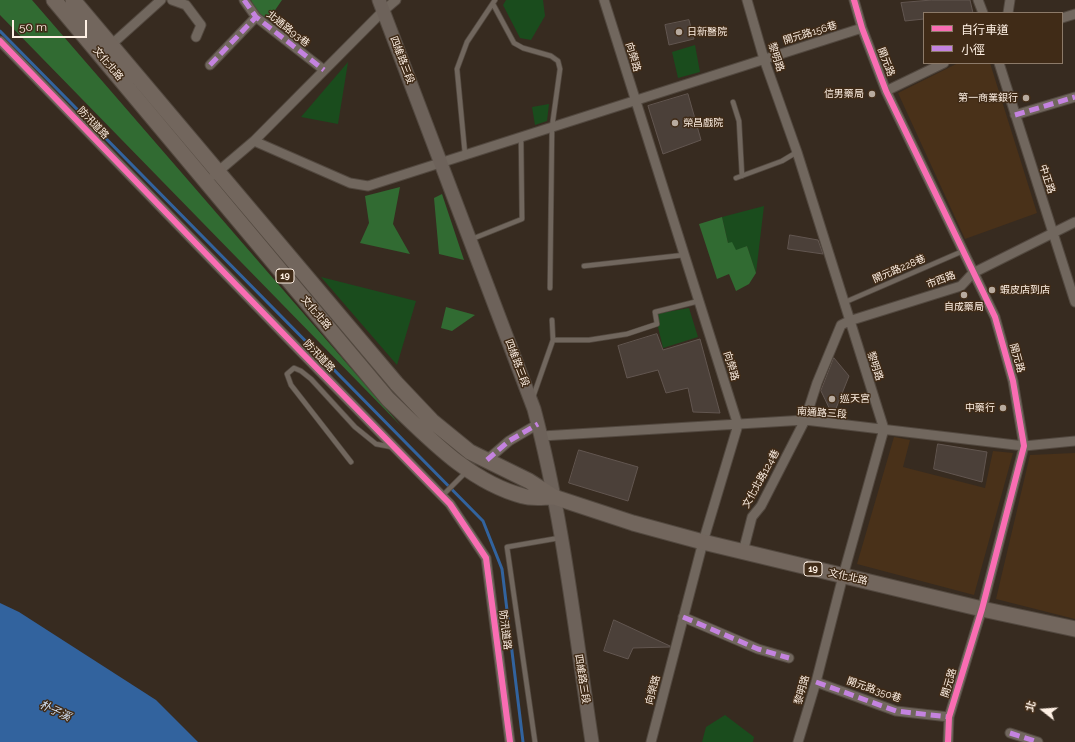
<!DOCTYPE html>
<meta charset="utf-8">
<style>
body{margin:0}
#map{position:relative;width:1075px;height:742px;overflow:hidden;background:#372b20;font-family:Raleway,"Noto Sans TC",sans-serif}
canvas{display:block}
.legend{position:absolute;left:923px;top:12px;width:140px;height:52px;box-sizing:border-box;background:#402b17;border:1px solid #8c7a69;margin:0;padding:5px 7px;list-style:none;font-size:12px;color:#fef0e4}
.legend li{display:flex;align-items:center;gap:8px;height:20px}
.legend b{width:20px;border:1px solid #8c7a69}
.north{position:absolute;left:1023px;top:690px;width:40px;height:40px;-webkit-text-stroke:3px #402b17;paint-order:stroke;rotate:287deg;font-size:11px;font-weight:700;line-height:16px;text-align:center;color:#fef0e4}
.north::after{content:'';display:block;margin:auto;width:14px;height:18px;background:#fef0e4;clip-path:polygon(50% 0,100% 100%,50% 72%,0 100%)}
.scale{position:absolute;left:12px;top:20px;width:75px;height:18px;box-sizing:border-box;border:2px solid #fef0e4;border-top:0;padding-left:5px;font-size:12px;line-height:14px;white-space:nowrap;color:#fef0e4;-webkit-text-stroke:3px #402b17;paint-order:stroke}
</style>
<div id="map">
<canvas width="1075" height="742"></canvas>
<ul class="legend">
<li><b style="height:5px;background:#f96db3"></b>自行車道</li>
<li><b style="height:5px;background:#c483df"></b>小徑</li>
</ul>
<div class="north">北</div>
<div class="scale">50 m</div>
</div>
<script>
const context = document.querySelector('canvas').getContext('2d');
context.lineJoin = 'round';
function fillPath(path, color) { context.fillStyle = color; context.fill(path, 'evenodd'); }
function stroke(path, color, width, dash) { context.strokeStyle = color; context.lineWidth = width; context.lineCap = dash ? 'butt' : 'round'; context.setLineDash(dash || []); context.stroke(path); }
function label(font, color, halo, rows, align = 'center') {
  context.font = font + ' Raleway,"Noto Sans TC",sans-serif'; context.lineWidth = 3; context.setLineDash([]); context.textBaseline = 'middle'; context.strokeStyle = halo; context.fillStyle = color; for (const [text, x, y, turn = 0] of rows) {
    context.save(); context.translate(x, y); context.rotate((+turn || 0) * Math.PI / 180); context.textAlign = isNaN(turn) ? turn : align; if (halo) context.strokeText(text, 0, 0); context.fillText(text, 0, 0); context.restore();
  }
}
fillPath(new Path2D(`
 M958,63h32l47,150 -72,26 -67,-146z
 M894,437l16,3 -7,27 82,21 8,-37 20,2 -39,142 -117,-31z
 M1075,453v166l-79,-20 34,-144z`), '#493119');
fillPath(new Path2D(`
 M506,0h37l2,16 -14,24 -11,-2 -17,-33z
 M695,45l5,27 -22,6 -6,-26z
 M348,62l-10,62 -37,-7z
 M549,104l-2,17 -12,4 -3,-18z
 M764,206l-8,67 -9,-27 -11,5 -8,-8 -6,-26z
 M321,277l95,24 -19,64z
 M689,308l9,29 -35,11 -8,-34z
 M725,715l29,22 -1,5h-51l4,-15z`), '#1a4c1d');
fillPath(new Path2D(`
 M0,0h32l369,426 -401,-411z
 M251,0h31l-13,19 -12,-5z
 M400,187l-7,37 17,30 -50,-11 9,-20 -4,-27z
 M442,194l22,66 -25,-6 -5,-56z
 M722,217l6,26 4,-1 4,8 11,-4 9,27 -7,11 -13,7 -7,-17 -12,5 -18,-55z
 M446,307l29,8 -23,16 -11,-3z`), '#316b32');
fillPath(new Path2D(`
 M0,603l19,9 137,88 42,42h-198z`), '#32639e');
stroke(new Path2D(`
 M0,31l483,490 19,48 21,173`), '#32639e', 3);
const building = new Path2D(`
 M932,0h38l3,13h-49v6l-19,2 -4,-18z
 M689,20l5,19 -25,6 -4,-20z
 M688,94l13,46 -38,14 -15,-48z
 M790,235l28,5 5,14 -35,-5z
 M657,334l6,16 37,-11 20,74 -27,-1 -5,-24 -22,5 -8,-23 -31,8 -9,-32z
 M834,358l15,18 -16,40 -12,-25z
 M938,444l49,8 -5,30 -48,-13z
 M579,450l59,17 -10,34 -59,-18z
 M614,620l56,26v1l-37,1 -5,11 -24,-8z`);
fillPath(building, '#4b4039');
stroke(building, '#625650', 1);
const lane = new Path2D(`
 M493,4l21,39 9,5 28,8 7,5 2,8 -8,58 -2,161
 M733,102l6,19 3,55
 M465,154l-8,-85 10,-27 28,-42
 M736,178l46,-17 15,-9
 M472,239l50,-20 -1,-82
 M584,266l100,-11
 M843,303l120,-52
 M553,340h36l38,-6 30,-10 -2,-12 44,-11
 M533,397l20,-57 -1,-20
 M351,462l-60,-77 -4,-11 7,-6 7,3 10,8 44,48 21,17 16,3
 M442,496l24,-24
 M535,742l-28,-195 52,-9`);
const street = new Path2D(`
 M172,0l14,5 15,20 -5,12
 M244,0l12,17 68,53
 M604,0l134,425 -35,117 -52,200
 M747,0l17,59 33,93 87,277 -41,147 -27,106 -18,60
 M854,0l8,28 24,63 109,226 18,64 11,65 -42,163 -33,108 -1,25
 M978,0l5,13
 M1008,13l2,-13
 M1062,18l13,-4
 M0,41l302,312 148,151 36,54 24,184
 M111,45l50,-45
 M999,63l76,239
 M210,65l46,-48
 M886,91l58,-28
 M1015,115l60,-18
 M254,141l96,42 18,3 494,-158
 M214,175l40,-34 129,-130 13,-11
 M542,436l263,-16 219,26 51,-5
 M487,460l22,-19 29,-17
 M743,552l9,-35 9,-11 44,-86 12,-37 24,-58 8,-4 112,-35 12,-13 102,-51
 M683,617l75,32 31,9
 M816,682l80,29 53,6
 M1010,733l28,9`);
const secondary = new Path2D(`
 M379,0l155,409c29,109 41,222 58,333`);
const primary = new Path2D(`
 M54,0l334,399c40,38 81,83 135,97 9,3 21,1 31,1
 M73,0l323,383 36,38 38,31 59,29 25,16 79,26 70,19 279,67 93,20`);
stroke(lane, '#52483f', 6);
stroke(street, '#52483f', 11);
stroke(secondary, '#52483f', 15);
stroke(primary, '#52483f', 17);
stroke(lane, '#71675e', 4.5);
stroke(street, '#71675e', 9);
stroke(secondary, '#6d625a', 13);
stroke(primary, '#72665d', 15);
stroke(new Path2D(`
 M244,0l12,17 68,53
 M210,65l46,-48
 M1015,115l60,-18
 M487,460l22,-19 29,-17
 M683,617l75,32 31,9
 M816,682l80,29 53,6
 M1010,733l28,9`), '#c483df', 5, [10, 5]);
stroke(new Path2D(`
 M854,0l8,28 24,63 109,226 18,64 11,65 -42,163 -33,108 -1,25
 M0,41l302,312 148,151 36,54 24,184`), '#f96db3', 6);
for (const [x, y, r, color] of [
 [679,32,4,"#b8ab9f"],
 [872,94,4,"#b8ab9f"],
 [1026,98,4,"#b8ab9f"],
 [675,123,4,"#b8ab9f"],
 [992,290,4,"#b8ab9f"],
 [964,295,4,"#b8ab9f"],
 [832,399,4,"#b8ab9f"],
 [1003,408,4,"#b8ab9f"]
]) { const dot = new Path2D(); dot.arc(x, y, r, 0, 2 * Math.PI); context.fillStyle = color; context.fill(dot); stroke(dot, '#402b17', 1.5); }
for (const [x, y, w] of [
 [285,276,18],
 [813,569,18]
]) { const box = new Path2D(); box.roundRect(x - w / 2, y - 7, w, 14, 3); context.fillStyle = '#402b17'; context.fill(box); stroke(box, '#fef0e4', 1); }
label('bold 9px', '#fef0e4', null, [
 ["19",285,276],
 ["19",813,569]
]);
label('10px', '#fef0e4', '#402b17', [
 ["北通路93巷",288,29,38],
 ["開元路156巷",810,33,-17],
 ["向榮路",633,57,73],
 ["黎明路",776,57,72],
 ["四維路三段",402,60,69],
 ["開元路",886,62,69],
 ["文化北路",108,64,50],
 ["防汛道路",93,123,46],
 ["中正路",1047,179,72],
 ["開元路228巷",899,269,-23],
 ["市西路",941,280,-20],
 ["文化北路",316,313,50],
 ["防汛道路",319,356,46],
 ["開元路",1017,358,74],
 ["四維路三段",517,363,69],
 ["向榮路",731,366,73],
 ["黎明路",875,366,72],
 ["南通路三段",822,413,4],
 ["文化北路124巷",761,479,-61],
 ["文化北路",848,577,13],
 ["防汛道路",505,630,83],
 ["四維路三段",582,679,81],
 ["開元路",949,683,-73],
 ["向榮路",653,690,-75],
 ["黎明路",802,690,-74],
 ["開元路350巷",874,690,19]
]);
label('10px', '#fef0e4', '#402b17', [
 ["日新醫院",687,32],
 ["信男藥局",864,94,"right"],
 ["第一商業銀行",1018,98,"right"],
 ["榮昌戲院",683,123],
 ["蝦皮店到店",1000,290],
 ["自成藥局",964,307,"center"],
 ["巡天宮",840,399],
 ["中藥行",995,408,"right"]
], 'left');
label('italic 11px', '#d4e2f5', '#402b17', [
 ["朴子溪",55,711,25]
]);
</script>
